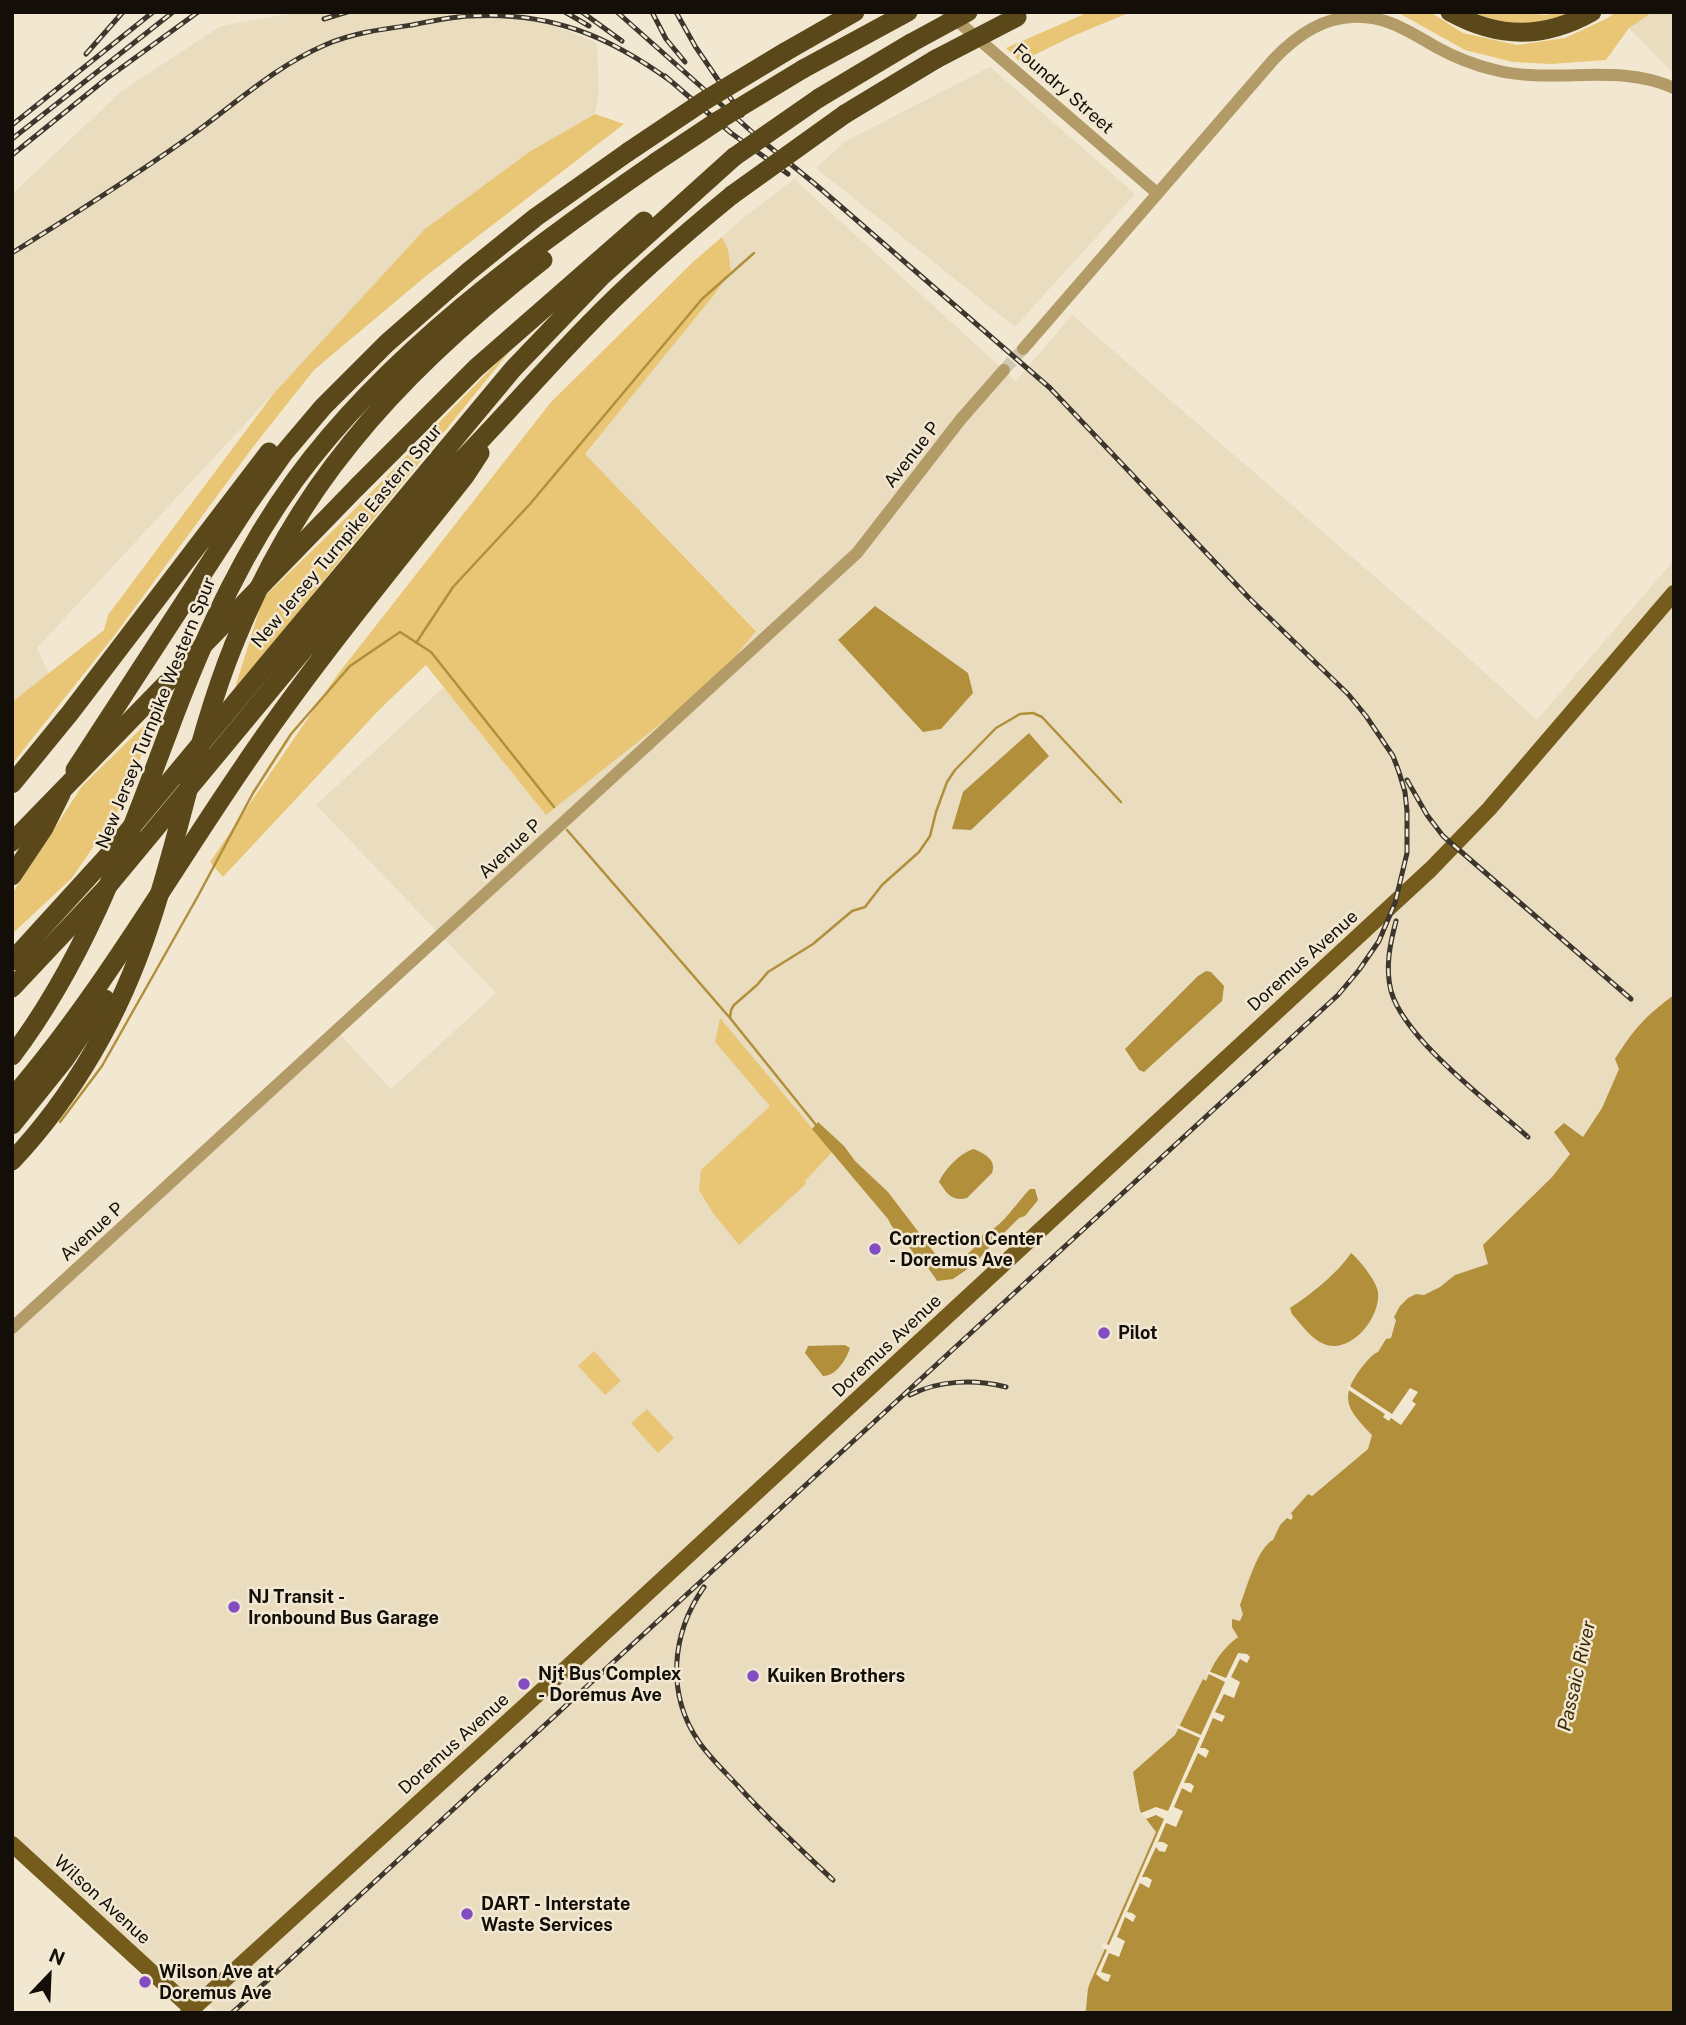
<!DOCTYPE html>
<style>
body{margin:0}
#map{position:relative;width:1686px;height:2025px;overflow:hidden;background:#f2e8d2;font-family:"Public Sans",sans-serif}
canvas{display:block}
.frame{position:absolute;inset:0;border:14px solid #130f08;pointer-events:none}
.north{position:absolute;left:14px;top:1941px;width:70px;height:70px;-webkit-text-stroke:5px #f2e8d2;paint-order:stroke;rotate:23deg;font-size:19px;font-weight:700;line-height:28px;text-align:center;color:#130f08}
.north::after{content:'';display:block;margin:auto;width:24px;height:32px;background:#130f08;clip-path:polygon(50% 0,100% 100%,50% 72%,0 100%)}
</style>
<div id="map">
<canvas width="1686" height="2025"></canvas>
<div class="frame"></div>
<div class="north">N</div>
</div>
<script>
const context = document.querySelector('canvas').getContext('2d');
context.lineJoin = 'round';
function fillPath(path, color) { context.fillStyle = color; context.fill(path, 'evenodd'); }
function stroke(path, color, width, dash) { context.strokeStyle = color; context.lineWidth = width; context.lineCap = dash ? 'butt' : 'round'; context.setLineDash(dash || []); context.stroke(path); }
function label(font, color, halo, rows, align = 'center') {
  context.font = font + ' "Public Sans",sans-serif'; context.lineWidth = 5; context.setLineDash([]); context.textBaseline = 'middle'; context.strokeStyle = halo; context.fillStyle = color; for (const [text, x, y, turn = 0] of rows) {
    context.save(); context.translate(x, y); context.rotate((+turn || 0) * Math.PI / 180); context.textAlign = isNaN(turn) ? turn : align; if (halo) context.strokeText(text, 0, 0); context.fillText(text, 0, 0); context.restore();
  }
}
fillPath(new Path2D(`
 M298,12h224l75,31 2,52 -4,19 -66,38 -104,78 -388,418 12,26 -37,28v-508l111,-104 98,-64z
 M1653,12h21v62l-45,-46z
 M990,67l145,127 -120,133 -199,-159 30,-27z
 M794,179l222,202 56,-66 390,337 75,68 137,-160v435l-24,18 -17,19 -17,27 3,10 -17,39 -19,29 -28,-5 15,22 -18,23 -20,19 -44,68 -33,11 -15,12 -16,8 -8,-1 -20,25 -5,19 -5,1 -8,13 -8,80 2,4 -4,13 -73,60 -4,4 3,4 -3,3 -11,5 -40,97 -8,-3v8l6,10 -6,4 -19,24 -7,16 -3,-1 -28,55 -42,37 23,60 -67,153 -3,9 2,7 -3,12h-864l-32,-19 -177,-153v-514l324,-297 55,59 105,-96 -180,-188 128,-118 102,128 210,-185 -171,-176 129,-159 17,-24 -3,-22 -6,-12 15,-14z`), '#e9dcbf');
fillPath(new Path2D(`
 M1089,12h42l-58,24 -53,26 -14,-14z
 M1397,12h33l33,21 54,12 48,-7 43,-20 7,-6h38l-24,16 -23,32 -55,4 -38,-2 -48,-12z
 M1468,12h37l42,3 8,-3h19l-33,12 -34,-1z
 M595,114l29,10 -198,152 -112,94 -61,77 -139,189 -102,128v-62l92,-72 4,-15 166,-222 151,-164 104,-77z
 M722,237l6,12 3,22 -17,24 -129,159 171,177 -38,47 -172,137 -120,-150 -47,45 -156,167 -13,-15 128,-188 213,-272 143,-141z
 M518,341l-284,350 29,-93 87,-84z
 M161,709l-42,100 -47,69 -60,56v-40l70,-108z
 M720,1018l112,134 -27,29 1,3 -67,61 -26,-32 -14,-23 2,-20 69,-64 -55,-64z
 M594,1351l27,30 -16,14 -27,-29z
 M647,1409l27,29 -16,15 -27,-30z`), '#e8c675');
fillPath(new Path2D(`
 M875,606l93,67 5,20 -32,36 -18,3 -85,-92z
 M1029,733l20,23 -78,74 -19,-1 11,-37z
 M1206,971l5,1 13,14 -2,15 -78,71 -5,-2 -14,-21 73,-73z
 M1674,995v1018h-589c3,-11 1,-18 4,-28l67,-153 -16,-21 -7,-39 42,-37 28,-56 3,2c7,-18 16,-32 32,-44l-6,-10v-8l8,2 3,-7 -3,-9c7,-17 17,-57 33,-65l7,-15 7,-7 4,2 2,-3 -2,-4 17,-19 4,2 56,-47 4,-14c-23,-24 -35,-36 -10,-68 5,-6 9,-12 16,-15l8,-13 5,-1 5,-18 -2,-3 6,-11 8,-8 8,-4 8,1 16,-8 15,-12 33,-11 -5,-19 69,-68 18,-23 -16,-22 10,-9 19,14 19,-29 17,-39 -4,-10c19,-30 30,-43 59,-64z
 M818,1122l26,24 11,15 33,31 48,63c3,2 7,6 10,7 14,3 34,-18 37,-28 18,-5 33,-31 47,-45h5l3,11 -13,16 -6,2 -35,35 -4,5 -14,12 -13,9 -16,2c-1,-3 -15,-21 -17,-23l-8,1 2,-5c-7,-12 -20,-21 -26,-35l-76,-90z
 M974,1149c11,5 23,11 18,24l-25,25c-16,4 -20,-5 -28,-16 5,-12 22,-30 35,-33z
 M1351,1253c8,6 26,29 27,39 3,26 -28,63 -54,52 -13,-5 -23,-20 -32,-30l-2,-6c19,-12 49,-36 61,-55z
 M845,1345l5,3c-4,12 -14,28 -27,28l-18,-23 3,-7z`), '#b18f3b');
fillPath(new Path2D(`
 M1348,1385l44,29 18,-26 8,4 -6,9 4,3 -15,21 -10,-7 -2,3 -6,-4 2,-3 -38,-25z
 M1238,1653l9,1 3,3 -3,6 -7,-4 -9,18 9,5 -6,16 -10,-4 -9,18 10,4 -3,6 -9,-4 -13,30h5l4,3 -3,7 -8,-5 -14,30h6l4,3 -3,7 -9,-5 -8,19 9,4 -7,16 -10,-4 -8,19h5l5,3 -3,7 -6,-1 -3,-4 -14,30h5l5,3 -3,8 -9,-5 -13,29 5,1 4,3 -3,6 -8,-5 -8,20 8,4 -6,16 -10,-4 -8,19 10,3 -3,7 -5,-2 -7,-6 11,-24 -6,-3 2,-4 6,2 55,-126 -8,-4 -10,4 -5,-6 15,-6 12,4 32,-73 -25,-11 1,-3 25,11 24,-53 -18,-9 1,-2 18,7z`), '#f2e8d2');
stroke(new Path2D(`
 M416,643l37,-56 77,-83 172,-205 52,-46
 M567,830l163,188
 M60,1122l42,-56 96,-170 55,-103 38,-59 59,-68 50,-34 31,20 123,155
 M816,1125l-86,-107 1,-8 3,-5 23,-20 11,-13 45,-28 39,-33 13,-4 17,-22 37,-33 11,-16 6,-24 11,-30 8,-12 41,-42 24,-14 13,-1 9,4 79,85`), '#b18f3b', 2.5);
stroke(new Path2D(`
 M1004,370l19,-21`), '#d1c7b4', 12, [12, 6]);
stroke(new Path2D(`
 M947,12l210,181
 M1023,349l251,-290c21,-22 47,-41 78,-42 33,-2 56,14 84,30 18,10 38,18 59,23 59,15 122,-8 179,18
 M12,1328l845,-775 104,-134 43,-49`), '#b29b66', 12);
stroke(new Path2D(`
 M12,1844l180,165
 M188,2013l373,-340 870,-804 58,-60 185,-216`), '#755c1d', 16);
stroke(new Path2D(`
 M1450,12c49,27 94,27 142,0
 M785,52l70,-40
 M803,69l105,-57
 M819,98l92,-55
 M845,114l91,-55
 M358,486l118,-118 168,-147
 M234,644c29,-72 68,-141 117,-201 55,-69 123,-129 192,-183
 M178,706c31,-79 66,-156 117,-226 92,-126 232,-229 361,-318
 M75,770l173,-266 36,-51 39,-46 64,-64 81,-71 68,-55 92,-65
 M12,784l58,-71 199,-261
 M12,876l32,-48 17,-34
 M12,961l92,-101 409,-491 89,-93 132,-119
 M12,988l95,-101 349,-421c45,-46 87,-95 132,-141 45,-47 94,-89 144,-130
 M12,1098c88,-102 155,-220 231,-331 68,-101 146,-195 222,-291l15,-23
 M12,1125l53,-66 40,-60`), '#5a481a', 19);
const rail = new Path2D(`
 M565,12l24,14
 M582,12l40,29
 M652,12l14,27 19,23
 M676,12l19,34 47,69
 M324,19l23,-7
 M86,54l37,-42
 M665,76l66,57 57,41
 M12,125l141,-113
 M12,139l161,-127
 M12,155l94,-76 92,-67
 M12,253c61,-38 120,-75 177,-116 45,-32 85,-70 136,-92 27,-12 58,-16 87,-20 19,-4 39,-8 58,-9 80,-5 139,20 202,66
 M1407,780l20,35 16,21 188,163
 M1396,921c-6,23 -11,46 -5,70 14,49 98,111 137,146
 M910,1395c29,-15 65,-16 96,-8
 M704,1587c-33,47 -38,107 -5,155 11,16 26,30 39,44 30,33 62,63 95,94
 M232,2013l1106,-1018 21,-25 20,-29 16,-38 12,-50v-42l-2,-19 -6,-20 -6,-16 -27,-40 -18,-22 -98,-95 -200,-211 -235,-204 -55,-45 -143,-127`);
stroke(rail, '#3c362d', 5);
stroke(rail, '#f2e8d2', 2.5, [8]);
stroke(new Path2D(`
 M911,43l57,-31
 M936,59l81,-42
 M628,152l76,-51 81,-49
 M734,157l85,-59
 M656,162l63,-42 84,-51
 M732,195l113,-81
 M12,842l346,-356
 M12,1056c79,-104 120,-229 166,-350
 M12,1161c63,-67 109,-149 138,-237 31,-92 47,-189 84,-280`), '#5a481a', 19);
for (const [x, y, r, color] of [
 [875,1249,7,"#844cc3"],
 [1104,1333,7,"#844cc3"],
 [234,1607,7,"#844cc3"],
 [753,1676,7,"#844cc3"],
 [524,1684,7,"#844cc3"],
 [467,1914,7,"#844cc3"],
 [145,1982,7,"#844cc3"]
]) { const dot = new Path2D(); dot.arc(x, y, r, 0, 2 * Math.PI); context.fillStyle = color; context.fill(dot); stroke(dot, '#f2e8d2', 2.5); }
label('18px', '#130f08', '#f2e8d2', [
 ["Foundry Street",1063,89,41],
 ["Avenue P",912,455,-52],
 ["New Jersey Turnpike Eastern Spur",347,536,-50],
 ["New Jersey Turnpike Western Spur",156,713,-68],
 ["Avenue P",510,849,-43],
 ["Doremus Avenue",1303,961,-42],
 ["Avenue P",92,1232,-42],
 ["Doremus Avenue",887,1346,-43],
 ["Doremus Avenue",454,1744,-42],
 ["Wilson Avenue",102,1900,42]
]);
label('bold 18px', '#130f08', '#f2e8d2', [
 ["Correction Center",889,1239],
 ["- Doremus Ave",889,1260],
 ["Pilot",1118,1333],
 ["NJ Transit -",248,1597],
 ["Ironbound Bus Garage",248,1618],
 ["Njt Bus Complex",538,1674],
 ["- Doremus Ave",538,1695],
 ["Kuiken Brothers",767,1676],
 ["DART - Interstate",481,1904],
 ["Waste Services",481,1925],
 ["Wilson Ave at",159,1972],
 ["Doremus Ave",159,1993]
], 'left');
label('italic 19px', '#3a2c07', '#f2e8d2', [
 ["Passaic River",1577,1676,-77]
]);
</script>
